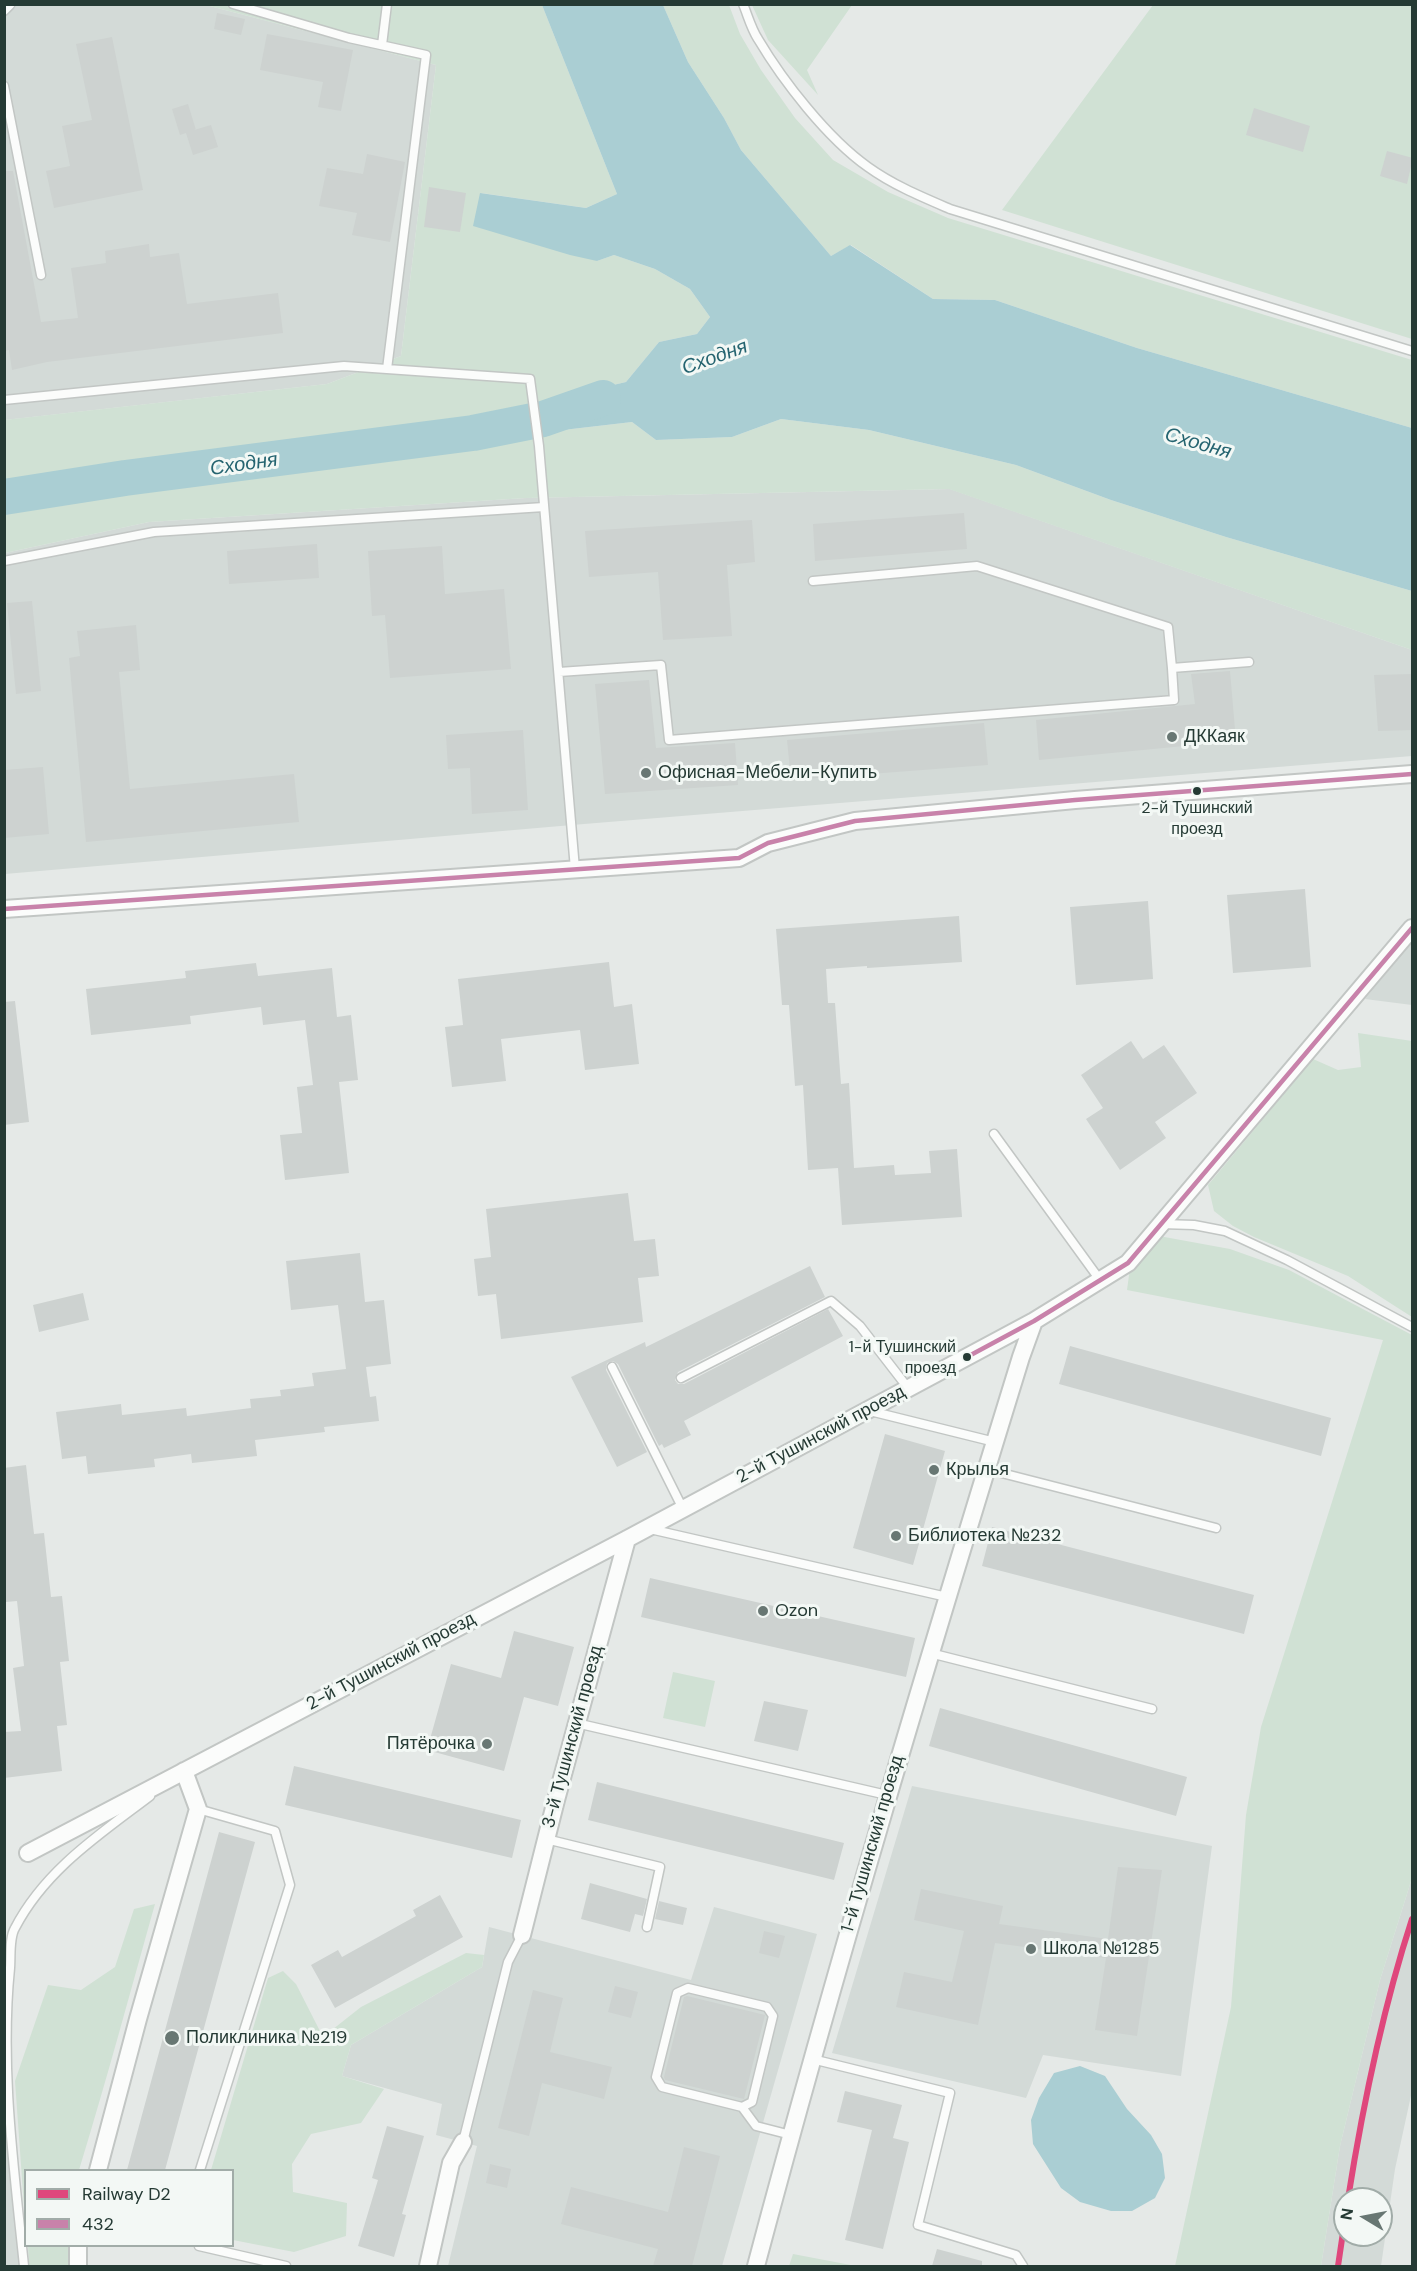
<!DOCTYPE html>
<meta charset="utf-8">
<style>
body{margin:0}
#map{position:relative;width:1417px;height:2271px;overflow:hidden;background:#e5e9e7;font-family:"DM Sans",sans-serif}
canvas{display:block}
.frame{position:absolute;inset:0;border:6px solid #253a34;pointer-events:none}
.legend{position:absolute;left:24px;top:2169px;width:210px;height:78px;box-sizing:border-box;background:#f3f8f5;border:2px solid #a1aca8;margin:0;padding:8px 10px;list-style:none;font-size:18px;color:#253a34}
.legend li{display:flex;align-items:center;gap:12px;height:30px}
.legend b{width:30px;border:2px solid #a1aca8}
.north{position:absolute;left:1333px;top:2187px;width:60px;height:60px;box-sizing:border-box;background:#f3f8f5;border:2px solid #a1aca8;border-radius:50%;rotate:280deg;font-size:16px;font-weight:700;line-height:24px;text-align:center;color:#253a34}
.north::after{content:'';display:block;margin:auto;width:21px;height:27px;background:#687773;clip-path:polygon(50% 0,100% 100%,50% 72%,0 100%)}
</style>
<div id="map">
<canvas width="1417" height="2271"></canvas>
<div class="frame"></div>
<ul class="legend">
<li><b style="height:8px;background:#df477c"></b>Railway D2</li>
<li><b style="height:8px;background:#c882aa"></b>432</li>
</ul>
<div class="north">N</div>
</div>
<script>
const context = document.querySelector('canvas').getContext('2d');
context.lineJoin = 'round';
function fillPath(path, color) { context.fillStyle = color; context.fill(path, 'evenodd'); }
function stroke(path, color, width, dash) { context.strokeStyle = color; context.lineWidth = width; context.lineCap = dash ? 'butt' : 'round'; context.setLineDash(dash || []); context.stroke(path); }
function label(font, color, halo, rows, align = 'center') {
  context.font = font + ' "DM Sans",sans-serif'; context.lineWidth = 6; context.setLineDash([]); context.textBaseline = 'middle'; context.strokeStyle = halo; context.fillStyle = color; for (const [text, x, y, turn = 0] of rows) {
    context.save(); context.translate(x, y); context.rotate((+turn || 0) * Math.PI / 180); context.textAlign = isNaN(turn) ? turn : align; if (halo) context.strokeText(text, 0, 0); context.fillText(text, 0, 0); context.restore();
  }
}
fillPath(new Path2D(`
 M4,5h202l230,60 -35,291 -74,28 -322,36z
 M950,489l462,161v106l-840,69 -567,49v-321l144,-31 377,-24z
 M1412,942v63l-47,-6z
 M912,1786l300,60 -31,230 -138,-21 -17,43 -194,-45z
 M1412,1878v213l-17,78 -14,97h-60l19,-120 40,-166zM1345,2199h36v36h-36z
 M714,1907l103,27 -95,332h-274l29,-120 -41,-11 6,-31 -100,-28 9,-31 131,-78 7,-40 202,53z
 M5,2115l23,151h-23z`), '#d3dad7');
fillPath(new Path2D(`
 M206,5h336l75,189 -31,14 -105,-15 116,68 17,-6 41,14 35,20 20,28 -13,17 -38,8 -33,40 -72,17 9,31 69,-8 24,18 76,-3 49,-18 88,11 147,35 95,35 115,37 186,54v59l-463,-161 -423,9 -377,24 -144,31 -1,-133 323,-36 74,-28 35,-291z
 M663,5h66l11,29 21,36 34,48 38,42 55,32 60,26 464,142v68l-275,-80 -142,-48 -62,-1 -82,-54 -20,11 -90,-106 -17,-32 -36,-56z
 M752,5h100l-45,65 11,25 -50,-55z
 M1153,5h259v334l-410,-129z
 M1358,1033l54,8v276l-64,-41 -94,-39 -21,-11 -19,-15 -6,-26 105,-126 25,11 23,-3z
 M1159,1236l71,13 59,21 123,65v543l-32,102 -40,166 -19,120h-146l56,-259 15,-192 15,-88 122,-387 -256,-50 3,-22z
 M673,1672l42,9 -10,46 -42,-9z
 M155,1904c-25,89 -49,178 -76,266h-53l-1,51 -10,-140 33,-96 33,5 34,-23 19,-58z
 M466,1953l18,2 -2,12 -131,78 -9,31 42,13 -23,34 -50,11 -19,30 1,28 54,11 -1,33 -52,16 -61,-12 -1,-70h-21l57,-192 15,-7 13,13 27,53 38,-30z
 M28,2246h40l2,20h-41z
 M793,2254l63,12h-67z`), '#d0e1d4');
fillPath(new Path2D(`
 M542,5h121l25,57 36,56 17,32 90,106 19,-11 83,54 62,1 142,48 275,80v163l-186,-54 -115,-37 -95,-35 -147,-35 -88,-11 -49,18 -76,3 -24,-18 -69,8 -9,-31 72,-17 33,-40 38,-8 13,-17 -20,-28 -35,-20 -41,-14 -17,6 -27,-6 -97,-29 7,-33 106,15 31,-14z
 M1080,2066l25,10 22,33 24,26 11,19 3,24 -10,20 -23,13h-21l-31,-9 -19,-14 -28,-44 -2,-24 8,-22 15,-25z`), '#aaced3');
stroke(new Path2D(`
 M4,497l121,-19 348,-45 70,-14 60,-21`), '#aaced3', 36);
fillPath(new Path2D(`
 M217,13l28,6 -4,16 -27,-6z
 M267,34l86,16 -12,61 -23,-4 5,-25 -63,-12z
 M112,37l31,153 -89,18 -8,-37 24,-5 -8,-40 30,-6 -16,-76z
 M188,104l8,26h-2l17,-5 7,22 -25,8 -7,-22 -6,2 -8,-26z
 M1254,108l56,18 -7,26 -57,-17z
 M1387,151l26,7 -6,26 -27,-8z
 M367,154l38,8 -15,80 -38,-7 5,-22 -38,-7 8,-38 36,6z
 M4,171h9l28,151 37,-4 -7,-50 35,-5 -1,-12 44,-7 1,13 29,-4 8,51 91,-11 5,40 -236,29 -35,8 -3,-20 -5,1z
 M429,187l37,6 -6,39 -36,-5z
 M964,513l3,36 -152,12 -2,-37z
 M752,520l3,42 -28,3 5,71 -69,4 -5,-68 -69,5 -4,-46z
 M317,544l2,34 -90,6 -2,-33z
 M442,546l3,48 59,-5 7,80 -121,9 -5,-63 -13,1 -4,-65z
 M32,601l9,90 -25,3 -9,-91z
 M136,625l4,45 -21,2 11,117 164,-15 5,48 -213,20 -17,-184 11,-2 -3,-25z
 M1230,671l6,70 -197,19 -3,-40 159,-16 -4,-30z
 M1413,674v56l-35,1 -4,-56z
 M649,680l7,68 79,-5 3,42 -133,9 -10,-110z
 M984,723l4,42 -197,15 -4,-40z
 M523,730l5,80 -56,4 -2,-46 -22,1 -2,-34z
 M43,767l6,67 -45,4v-68z
 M1305,889l6,78 -78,6 -6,-78z
 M1148,901l5,78 -77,6 -6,-78z
 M959,916l3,46 -95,6v-2l-41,3 2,34h7l6,81 8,-1 5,85 40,-3 1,10 36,-2 -2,-22 28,-2 5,68 -120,8 -4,-57 -30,2 -5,-85 -8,1 -6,-81h-7l-6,-76z
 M609,962l5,45 18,-3 7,60 -54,6 -5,-40 -79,9 5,42 -54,6 -7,-60 18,-2 -5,-46z
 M256,963l2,13 74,-8 5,49 14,-2 7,65 -19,2 10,91 -64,7 -5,-45 22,-2 -5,-46 16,-2 -8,-65 -42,5 -2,-18 -71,9 1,8 -100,11 -5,-46 100,-11 -1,-7z
 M15,1001l14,121 -25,3v-123z
 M1131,1041l12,18 21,-14 33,48 -42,29 11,16 -46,32 -34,-51 17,-11 -22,-33z
 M628,1193l6,48 21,-2 4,37 -21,2 5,44 -142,17 -5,-45 -18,2 -4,-37 17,-2 -5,-48z
 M360,1253l5,49 19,-2 7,64 -25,3 4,30 6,-1 3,25 -55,6 1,5 -70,8 2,16 -65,7 -1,-9 -37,5 1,8 -67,7 -2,-18 -24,3 -6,-47 65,-8 1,11 64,-7 1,8 64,-8 -1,-9 31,-3 -1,-6 34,-4 -2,-13 34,-4 -8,-64 -47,5 -5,-49z
 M810,1266l15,31 -147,75 -3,8 3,4h6l144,-75 15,27 -159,85 7,14 -27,13 -2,-4 -3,2 -41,-82 -5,-3 -6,2 -1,7 41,82 -30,15 -46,-90 74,-35 1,5z
 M83,1293l6,27 -50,12 -6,-27z
 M1070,1346l261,72 -10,38 -262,-72z
 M885,1434l60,17 -32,114 -60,-17z
 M26,1465l8,69 10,-1 7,64 11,-1 7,65 -9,1 7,63 -10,1 5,45 -58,7v-46l17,-1 -8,-63 11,-2 -7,-65 -11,1 -2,-15v-119z
 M992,1527l262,68 -10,39 -262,-68z
 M650,1578l265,60 -9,39 -265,-60z
 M514,1631l60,16 -16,59 -34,-9 -20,74 -77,-21 24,-86 50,14z
 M764,1701l44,9 -10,41 -44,-10z
 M940,1708l247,69 -11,39 -247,-70z
 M294,1766l227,54 -9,38 -227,-53z
 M597,1782l247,61 -10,37 -246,-60z
 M219,1832l36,10 -90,328h-38z
 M1118,1867l44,3 -25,166 -42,-6 11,-72 -111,-15 -17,82 -82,-18 8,-35 48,10 12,-51 -50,-11 7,-31 82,17 -4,18 109,15z
 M590,1883l57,16 -4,17 -8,-2 -5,18 -49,-13z
 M440,1895l23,42 -128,71 -24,-43 27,-15 4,7 74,-41 -3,-6z
 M659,1901l28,7 -4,17 -28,-6z
 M764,1931l21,5 -6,22 -20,-5z
 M615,1986l23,6 -7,26 -23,-6z
 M533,1990l30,8 -13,54 62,15 -8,32 -62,-16 -13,53 -31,-8z
 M687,1996l78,19 -21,84 -79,-19 -1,-3 20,-80z
 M845,2091l57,14 -9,33 16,4 -26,107 -38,-9 27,-110 -35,-8z
 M387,2126l37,10 -22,78 4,1 -12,42 -36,-11 20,-66 -6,-2z
 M684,2147l36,9 -28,110h-39l5,-17 -97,-25 10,-37 97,25z
 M490,2164l21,5 -4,19 -21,-5z
 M937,2249l45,12v5h-50z`), '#cdd2d0');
const service = new Path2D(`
 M233,4l116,34 77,17 -39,314
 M743,4c5,12 8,24 15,35 25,42 69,99 110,128 25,18 54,30 82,42l462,142
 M4,11l6,-6
 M382,45l5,-41
 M4,86l37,189
 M4,400l340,-34 186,13 9,67 36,423
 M4,561l150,-29 390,-25
 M813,581l164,-15 191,61 4,41
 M559,672l102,-7 8,75 505,-40 -2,-32 77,-6
 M994,1134l106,146
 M1161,1224l33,1 31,6 62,29 125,67
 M612,1367l71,142
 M681,1378l150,-77 29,25 48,62
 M870,1411l125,31
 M986,1469l230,59
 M650,1529l297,68
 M930,1653l222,56
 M576,1723l311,72
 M198,1809l77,22 15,54 -90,285
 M546,1839l114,28 -13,60
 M812,2059l138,34 -32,132 98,30 7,11
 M742,2107l10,-5 21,-86 -6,-9 -79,-19 -11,5 -21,84 6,10 80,20 14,19 35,9
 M463,2142l45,-180 14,-27
 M199,2246l87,20
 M24,2266c-10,-98 -24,-199 -14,-298 1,-12 -1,-30 5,-40 30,-58 85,-94 135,-132`);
const minor = new Path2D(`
 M4,909l735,-51 29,-15 87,-22 220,-21 337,-26
 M28,1853l599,-314 407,-218 94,-58 284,-335
 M522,1935l34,-135 71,-261
 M98,2170l40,-151 60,-210 -14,-38
 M78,2246v20
 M428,2266l23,-103 12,-21
 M756,2266c81,-305 172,-607 265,-909l13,-36`);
stroke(service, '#c2c6c4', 11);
stroke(minor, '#c2c6c4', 20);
stroke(service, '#fbfcfb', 8);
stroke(minor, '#fbfcfb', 16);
stroke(new Path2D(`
 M4,909l735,-51 29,-15 87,-22 220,-21 337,-26
 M967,1357l67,-36 94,-58 284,-335`), '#c882aa', 4.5);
stroke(new Path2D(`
 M1348,2199c15,-95 34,-188 64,-280
 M1338,2266l7,-47`), '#df477c', 6);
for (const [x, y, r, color] of [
 [1172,737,6,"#687773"],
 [646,773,6,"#687773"],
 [1197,791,5,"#253a34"],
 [967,1357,5,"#253a34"],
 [934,1470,6,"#687773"],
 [896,1536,6,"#687773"],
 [763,1611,6,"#687773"],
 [487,1744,6,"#687773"],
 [1031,1949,6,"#687773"],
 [172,2038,8,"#687773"]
]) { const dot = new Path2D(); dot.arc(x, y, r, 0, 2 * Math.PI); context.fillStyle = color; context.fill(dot); stroke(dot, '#f3f8f5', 2); }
label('16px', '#253a34', '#f3f8f5', [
 ["2-й Тушинский",1197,809],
 ["проезд",1197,830],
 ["1-й Тушинский",956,1348,"right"],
 ["проезд",956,1369,"right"]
]);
label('18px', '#253a34', '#f3f8f5', [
 ["ДККаяк",1184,737],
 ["Офисная-Мебели-Купить",658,773],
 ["Крылья",946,1470],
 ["Библиотека №232",908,1536],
 ["Ozon",775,1611],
 ["Пятёрочка",475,1744,"right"],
 ["Школа №1285",1043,1949],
 ["Поликлиника №219",186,2038]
], 'left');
label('18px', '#253a34', '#f3f8f5', [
 ["2-й Тушинский проезд",821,1435,-28],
 ["2-й Тушинский проезд",391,1662,-28],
 ["3-й Тушинский проезд",573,1737,-75],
 ["1-й Тушинский проезд",873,1844,-74]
]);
label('italic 20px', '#256470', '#f3f8f5', [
 ["Сходня",715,358,-20],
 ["Сходня",1198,444,16],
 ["Сходня",244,465,-8]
]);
</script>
